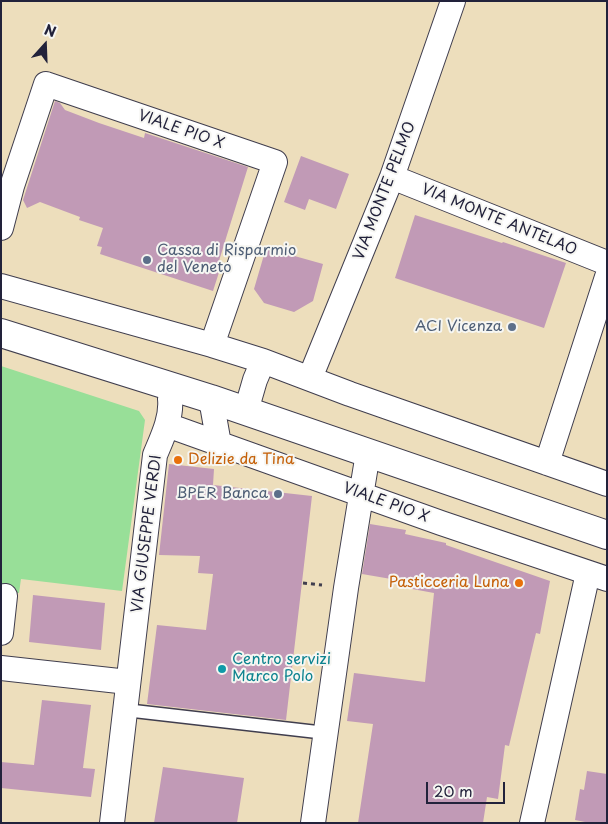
<!DOCTYPE html>
<style>
body{margin:0}
#map{position:relative;width:608px;height:824px;overflow:hidden;background:#eddebc;font-family:"Playpen Sans",sans-serif}
canvas{display:block}
.frame{position:absolute;inset:0;border:2px solid #22223b;pointer-events:none}
.north{position:absolute;left:20px;top:20px;width:50px;height:50px;-webkit-text-stroke:4px #f6f6f2;paint-order:stroke;rotate:20deg;font-size:14px;font-weight:700;line-height:20px;text-align:center;color:#22223b}
.north::after{content:'';display:block;margin:auto;width:18px;height:22px;background:#22223b;clip-path:polygon(50% 0,100% 100%,50% 72%,0 100%)}
.scale{position:absolute;left:426px;top:782px;width:79px;height:22px;box-sizing:border-box;border:2px solid #22223b;border-top:0;padding-left:6px;font-size:15px;line-height:18px;white-space:nowrap;color:#22223b;-webkit-text-stroke:4px #f6f6f2;paint-order:stroke}
</style>
<div id="map">
<canvas width="608" height="824"></canvas>
<div class="frame"></div>
<div class="north">N</div>
<div class="scale">20 m</div>
</div>
<script>
const context = document.querySelector('canvas').getContext('2d');
context.lineJoin = 'round';
function fillPath(path, color) { context.fillStyle = color; context.fill(path, 'evenodd'); }
function stroke(path, color, width, dash) { context.strokeStyle = color; context.lineWidth = width; context.lineCap = dash ? 'butt' : 'round'; context.setLineDash(dash || []); context.stroke(path); }
function label(font, color, halo, rows, align = 'center') {
  context.font = font + ' "Playpen Sans",sans-serif'; context.lineWidth = 4; context.setLineDash([]); context.textBaseline = 'middle'; context.strokeStyle = halo; context.fillStyle = color; for (const [text, x, y, turn = 0] of rows) {
    context.save(); context.translate(x, y); context.rotate((+turn || 0) * Math.PI / 180); context.textAlign = isNaN(turn) ? turn : align; if (halo) context.strokeText(text, 0, 0); context.fillText(text, 0, 0); context.restore();
  }
}
fillPath(new Path2D(`
 M1,366l138,45 6,9 -23,171 -101,-12 -2,14 -18,-3z`), '#98df98');
fillPath(new Path2D(`
 M55,101l5,2 5,7 34,13 45,15 1,-5 103,34 -30,97 3,2 -8,25 -113,-37 2,-7 -5,-1 6,-18 -24,-8 1,-3 -40,-15 -13,6 -4,-8z
 M301,156l48,18 -13,35 -27,-10 -4,11 -21,-8z
 M415,215l87,28 1,-1 63,21 -22,65 -149,-50z
 M266,248l57,16 -10,37 -19,11 -30,-9 -10,-14z
 M169,464l45,5 -1,16 99,11 -26,224 -139,-16 10,-79 49,5 7,-56 -15,-1 2,-17 -41,-1z
 M370,524l36,6 -1,4 41,9v2l104,36 -10,53 -4,-1 -27,113 -4,-1 -7,54 -11,-2 -4,26h-125l15,-99 -26,-3 7,-48 71,9 9,-89 -38,-7 1,-6 -35,-6z
 M33,595l72,8 -4,47 -72,-8z
 M42,700l49,5 -8,63 12,1 -4,28 -90,-9v-26l33,3z
 M163,767l81,11 -7,45h-83z
 M587,771l20,3v49h-17l-15,-3 5,-31 4,1z`), '#c19ab6');
const lane = new Path2D(`
 M125,710l201,23`);
const street = new Path2D(`
 M392,177l215,86
 M1,228l11,-42 34,-102 229,78 -63,183
 M1,286l211,59 51,16 87,33 257,90
 M310,378l82,-201 61,-176
 M211,399l8,45
 M246,411l9,-31 8,-19
 M167,425l274,98 166,56
 M547,463l60,-186
 M1,633l4,-37
 M1,668l127,14
 M112,823l43,-368c7,-17 17,-37 15,-56
 M313,823l33,-235 22,-135
 M532,823l56,-250`);
const secondary = new Path2D(`
 M1,333l210,66 396,136`);
stroke(lane, '#403e4e', 15);
stroke(street, '#403e4e', 26);
stroke(secondary, '#403e4e', 30);
stroke(new Path2D(`
 M303,583l19,2`), '#403e4e', 3, [4, 4]);
stroke(lane, '#fff', 12);
stroke(street, '#fff', 24);
stroke(secondary, '#fff', 28);
for (const [x, y, r, color] of [
 [147,260,5,"#5c6f8a"],
 [512,327,5,"#5c6f8a"],
 [178,460,5,"#e8710a"],
 [278,494,5,"#5c6f8a"],
 [519,583,5,"#e8710a"],
 [222,669,5,"#0f9aa8"]
]) { const dot = new Path2D(); dot.arc(x, y, r, 0, 2 * Math.PI); context.fillStyle = color; context.fill(dot); stroke(dot, '#f6f6f2', 2); }
label('15px', '#22223b', '#f6f6f2', [
 ["VIALE PIO X",181,130,19],
 ["VIA MONTE PELMO",385,191,-69],
 ["VIA MONTE ANTELAO",499,220,22],
 ["VIALE PIO X",386,503,20],
 ["VIA GIUSEPPE VERDI",147,534,-83]
]);
label('15px', '#4e5e75', '#f6f6f2', [
 ["Cassa di Risparmio",157,251,"left"],
 ["del Veneto",157,268,"left"],
 ["ACI Vicenza",502,327],
 ["BPER Banca",268,494]
], 'right');
label('15px', '#c56008', '#f6f6f2', [
 ["Delizie da Tina",188,460],
 ["Pasticceria Luna",509,583,"right"]
], 'left');
label('15px', '#0d838f', '#f6f6f2', [
 ["Centro servizi",232,660],
 ["Marco Polo",232,677]
], 'left');
</script>
